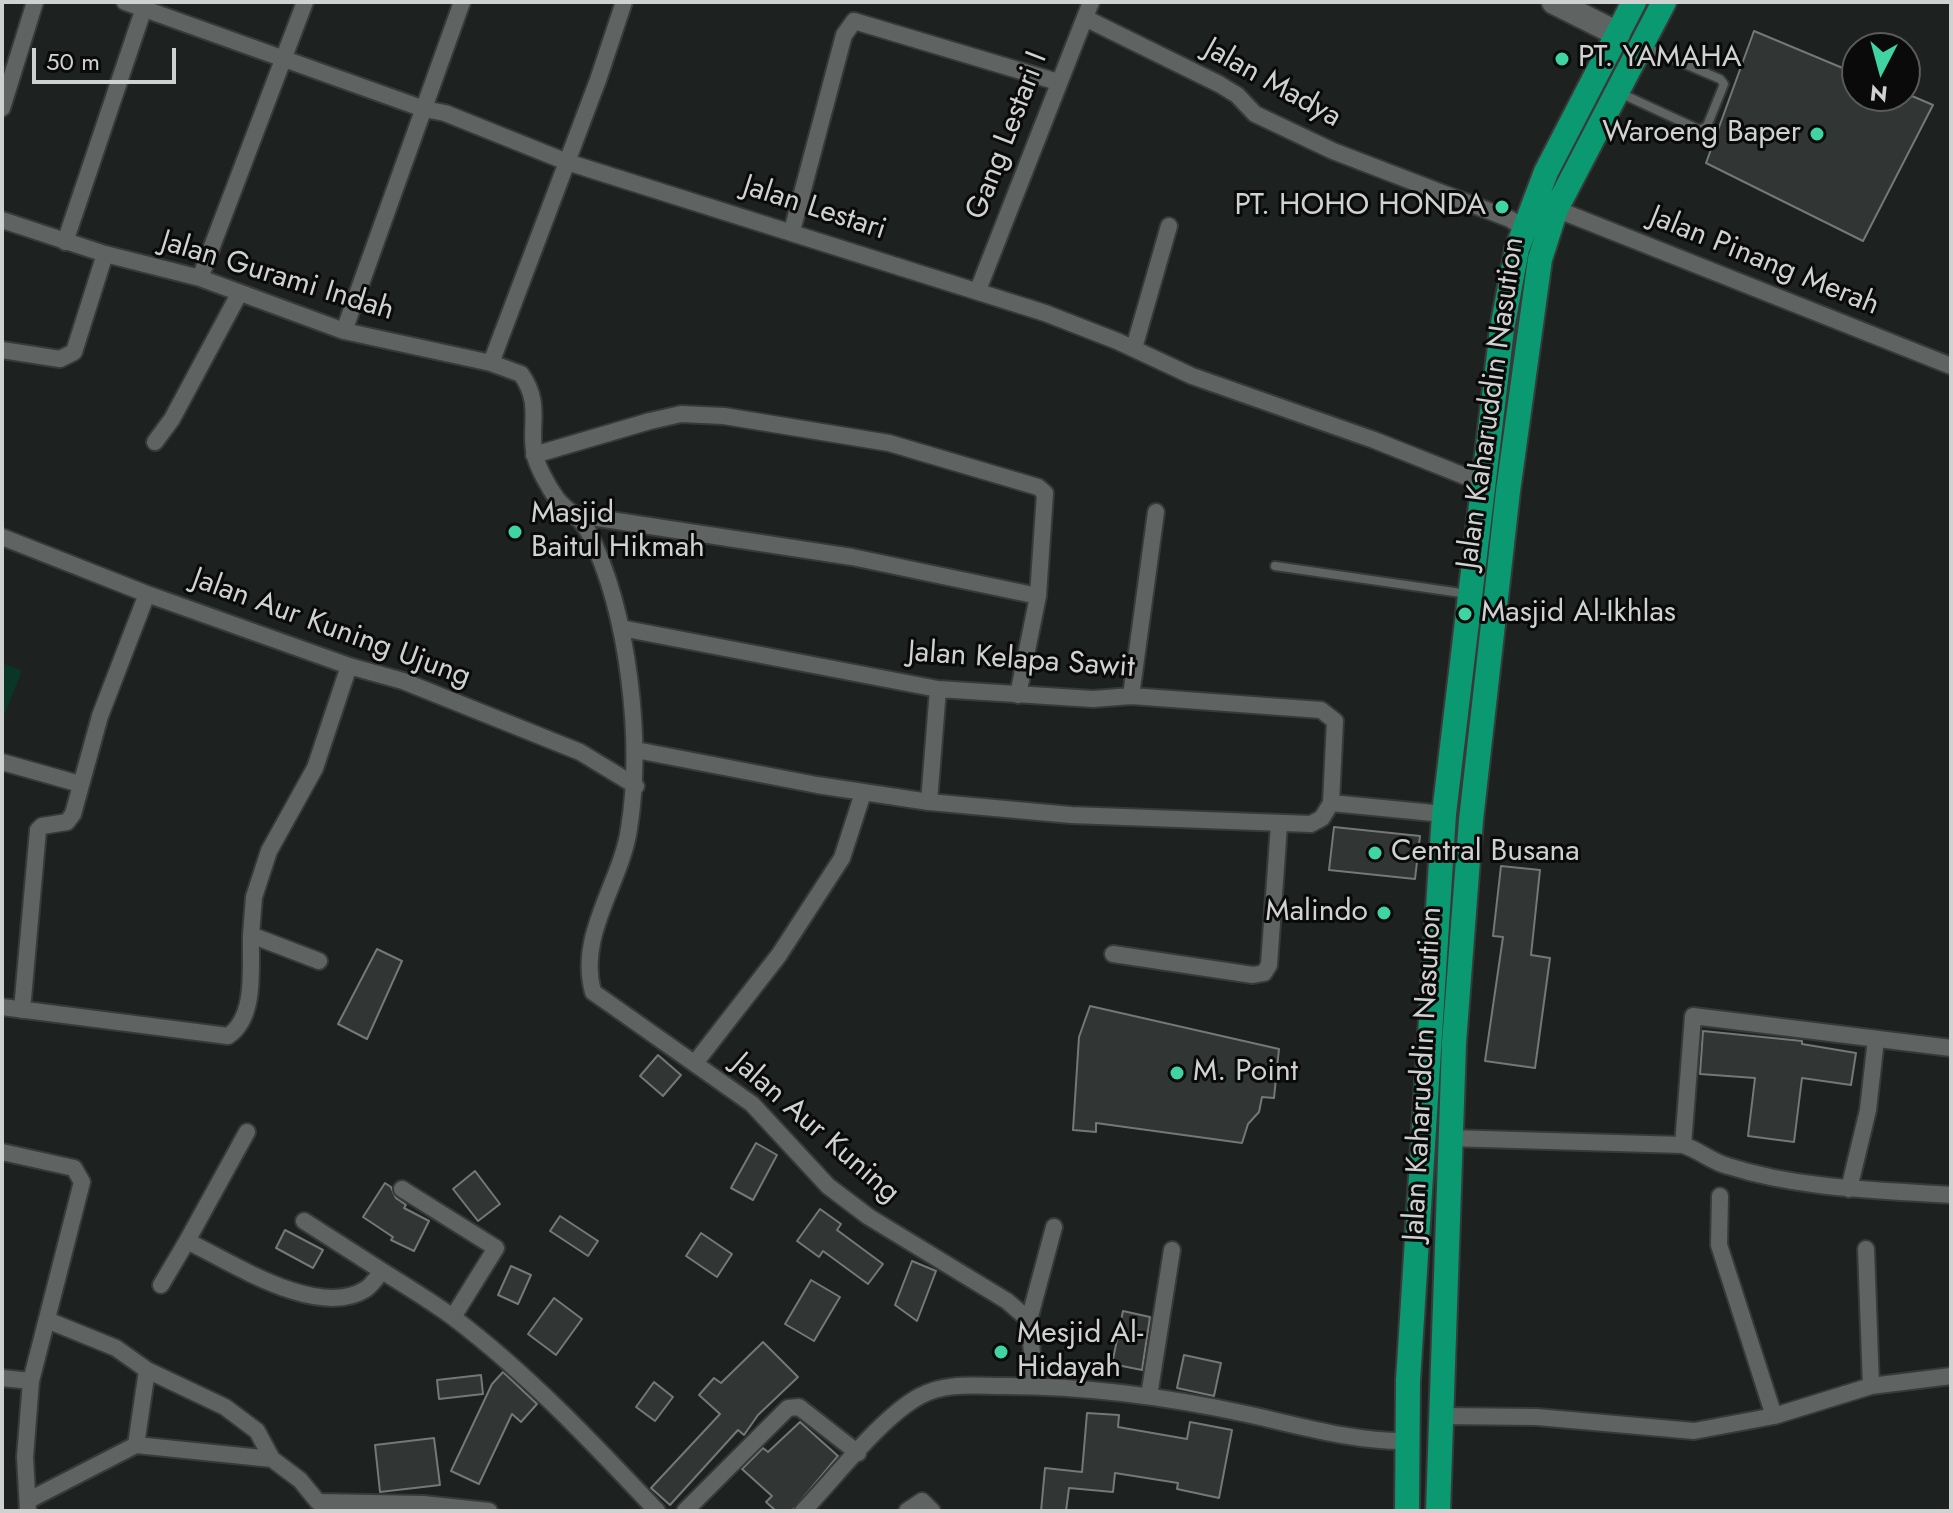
<!DOCTYPE html>
<style>
body{margin:0}
#map{position:relative;width:1953px;height:1513px;overflow:hidden;background:#1d211f;font-family:Jost,sans-serif}
canvas{display:block}
.frame{position:absolute;inset:0;border:4px solid #d0d2d1;pointer-events:none}
.north{position:absolute;left:1841px;top:32px;width:80px;height:80px;box-sizing:border-box;background:#090a09;border:2px solid #595a59;border-radius:50%;rotate:186deg;font-size:22px;font-weight:700;line-height:32px;text-align:center;color:#d0d2d1}
.north::after{content:'';display:block;margin:auto;width:28px;height:36px;background:#40d4a2;clip-path:polygon(50% 0,100% 100%,50% 72%,0 100%)}
.scale{position:absolute;left:32px;top:48px;width:144px;height:36px;box-sizing:border-box;border:4px solid #d0d2d1;border-top:0;padding-left:10px;font-size:24px;line-height:28px;white-space:nowrap;color:#d0d2d1;-webkit-text-stroke:6px #090a09;paint-order:stroke}
</style>
<div id="map">
<canvas width="1953" height="1513"></canvas>
<div class="frame"></div>
<div class="north">N</div>
<div class="scale">50 m</div>
</div>
<script>
const context = document.querySelector('canvas').getContext('2d');
context.lineJoin = 'round';
function fillPath(path, color) { context.fillStyle = color; context.fill(path, 'evenodd'); }
function stroke(path, color, width, dash) { context.strokeStyle = color; context.lineWidth = width; context.lineCap = dash ? 'butt' : 'round'; context.setLineDash(dash || []); context.stroke(path); }
function label(font, color, halo, rows, align = 'center') {
  context.font = font + ' Jost,sans-serif'; context.lineWidth = 6; context.setLineDash([]); context.textBaseline = 'middle'; context.strokeStyle = halo; context.fillStyle = color; for (const [text, x, y, turn = 0] of rows) {
    context.save(); context.translate(x, y); context.rotate((+turn || 0) * Math.PI / 180); context.textAlign = isNaN(turn) ? turn : align; if (halo) context.strokeText(text, 0, 0); context.fillText(text, 0, 0); context.restore();
  }
}
fillPath(new Path2D(`
 M2,663l20,8 -20,49z`), '#0a3627');
const building = new Path2D(`
 M1754,31l103,43v22h55l21,9 -70,136 -157,-78z
 M1334,827l86,9 -5,43 -86,-9z
 M1501,866l39,4 -9,85 19,3 -15,110 -50,-7 18,-124 -10,-1z
 M377,949l25,12 -35,78 -29,-15z
 M1090,1006l189,43 -5,49 -12,-1 -3,15 -11,12 -6,19 -146,-20v9l-23,-2 6,-93z
 M1703,1031l99,10v3l54,9 -5,32 -49,-7 -8,64 -46,-6 7,-58 -55,-4z
 M658,1055l23,20 -18,21 -23,-20z
 M756,1143l21,12 -24,45 -22,-12z
 M475,1171l25,33 -22,17 -25,-32z
 M385,1183l6,4 5,11 10,7 -2,3 25,13 -15,30 -23,-11 2,-3 -30,-20z
 M820,1209l21,15 -4,6 46,34 -15,20 -45,-33 -4,6 -22,-16z
 M560,1216l38,25 -10,15 -38,-25z
 M285,1230l38,20 -10,18 -37,-20z
 M701,1233l31,21 -15,23 -31,-21z
 M912,1261l24,10 -19,50 -22,-16z
 M511,1266l20,9 -13,29 -20,-9z
 M811,1280l29,17 -26,44 -29,-17z
 M554,1298l28,21 -26,36 -28,-21z
 M1123,1311l27,6 -8,53 -30,-6z
 M763,1342l35,35 -40,38 -14,20 -6,-5 -68,75 -19,-17 69,-74 -21,-19 15,-17 7,5z
 M1184,1355l37,8 -7,33 -37,-8z
 M503,1372l34,32 -16,18 -9,-8 -33,70 -28,-13 41,-87z
 M481,1375l2,19 -44,5 -2,-19z
 M654,1382l19,15 -18,24 -19,-14z
 M1087,1413l32,2 -1,12 69,12 3,-17 42,8 -13,68 -42,-9 1,-6 -63,-10 -2,19 -44,-4 -3,23h-25l4,-43 37,4z
 M800,1422l38,34 -46,55h-16l-10,-9 6,-6 -30,-27 21,-21 5,4z
 M434,1438l6,47 -60,7 -5,-47z`);
fillPath(building, '#313533');
stroke(building, '#747876', 2);
const lane = new Path2D(`
 M1620,93l80,37 7,-4 17,-42 -4,-5 -75,-32
 M1275,566l193,28`);
const street = new Path2D(`
 M125,2l299,107 21,4 122,49 478,151 72,28 75,35 182,64 108,43
 M1085,18l134,66 18,11 18,19 78,37 177,68 14,9
 M2,108l33,-106
 M1556,209l395,157
 M2,220l103,34 95,24 144,53 147,32 30,11c22,30 7,55 14,82 3,12 14,32 22,43 11,14 23,16 32,34 40,81 54,208 40,296 -8,54 -52,106 -36,163l159,112 76,82 41,31 138,84 22,19 6,66
 M792,231l52,-196 10,-14 204,61
 M65,242l81,-240
 M200,278l105,-276
 M978,290l113,-288
 M344,331l118,-329
 M1134,348l35,-122
 M2,350l58,9 14,-7 31,-98
 M491,363l107,-283 26,-78
 M155,442l17,-23 67,-125
 M534,455l116,-34 31,-7 43,2 165,27 149,44 7,6 -7,103 -20,99
 M578,515l274,42 186,39
 M2,537l145,57 202,72 54,15 177,71 56,34
 M621,628l317,61 155,10 38,-3 190,14 14,11 -4,82
 M1131,696l25,-184
 M636,750l181,35 112,17 142,13 240,9 11,-6 9,-15 113,11
 M2,762l78,22
 M929,802l9,-113
 M1113,954l140,21 11,-2 5,-8 10,-140
 M319,961l-68,-26 3,-38 15,-46 46,-83 34,-102
 M2,1007l226,29c29,-19 22,-70 23,-101
 M22,1010l16,-180 4,-4 25,-4 6,-8 27,-98 47,-122
 M695,1063l84,-108 63,-97 21,-65
 M1449,1138l234,7c16,5 29,17 45,21 72,23 149,24 223,29
 M1683,1145l10,-129 258,32
 M2,1152l72,16 8,14 -51,199 -6,76 3,54
 M402,1189l94,59 -43,69
 M1849,1189l19,-79 8,-71
 M1720,1196l-1,49 55,171
 M304,1221l78,50
 M187,1241l60,-109
 M1866,1249l5,137
 M161,1285l26,-44c44,21 131,79 179,48 6,-4 11,-12 16,-18 24,15 49,30 72,47 74,56 139,125 203,193
 M47,1320l69,28 31,22 78,37 32,24 15,28 28,21 18,22 105,2 66,7
 M1029,1320l25,-93
 M2,1378l29,3
 M1149,1396l23,-146
 M1441,1416l96,1 157,14 80,-15 97,-30 80,-10
 M136,1445l11,-75
 M29,1500l107,-55 136,14
 M685,1511l103,-103 11,-1 59,46
 M803,1511c32,-33 78,-94 117,-115 26,-14 55,-10 83,-10 83,0 167,11 248,29 50,11 104,27 156,26
 M907,1511l15,-10 10,10`);
const secondary = new Path2D(`
 M1554,2l64,32`);
const highway = new Path2D(`
 M1407,1511l1,-130 36,-567 58,-485 15,-80 29,-77 88,-170
 M1438,1511l16,-468 17,-223 37,-329 32,-232 16,-50 108,-207`);
stroke(lane, '#383a39', 12);
stroke(street, '#383a39', 20);
stroke(secondary, '#383a39', 28);
stroke(highway, '#383a39', 28);
stroke(lane, '#5f6361', 8);
stroke(street, '#5f6361', 16);
stroke(secondary, '#5f6361', 24);
stroke(highway, '#0a9970', 24);
for (const [x, y, r, color] of [
 [1562,59,8,"#40d4a2"],
 [1817,134,8,"#40d4a2"],
 [1502,207,8,"#40d4a2"],
 [515,532,8,"#40d4a2"],
 [1465,614,8,"#40d4a2"],
 [1375,853,8,"#40d4a2"],
 [1384,913,8,"#40d4a2"],
 [1177,1073,8,"#40d4a2"],
 [1001,1352,8,"#40d4a2"]
]) { const dot = new Path2D(); dot.arc(x, y, r, 0, 2 * Math.PI); context.fillStyle = color; context.fill(dot); stroke(dot, '#090a09', 3); }
label('30px', '#d0d2d1', '#090a09', [
 ["PT. YAMAHA",1578,59],
 ["Waroeng Baper",1801,134,"right"],
 ["PT. HOHO HONDA",1486,207,"right"],
 ["Masjid",531,515],
 ["Baitul Hikmah",531,549],
 ["Masjid Al-Ikhlas",1481,614],
 ["Central Busana",1391,853],
 ["Malindo",1368,913,"right"],
 ["M. Point",1193,1073],
 ["Mesjid Al-",1017,1335],
 ["Hidayah",1017,1369]
], 'left');
label('30px', '#d0d2d1', '#090a09', [
 ["Jalan Madya",1272,84,29],
 ["Gang Lestari I",1008,136,-69],
 ["Jalan Lestari",814,209,18],
 ["Jalan Pinang Merah",1764,262,22],
 ["Jalan Gurami Indah",277,277,17],
 ["Jalan Kaharuddin Nasution",1492,403,-82],
 ["Jalan Aur Kuning Ujung",331,629,20],
 ["Jalan Kelapa Sawit",1021,661,4],
 ["Jalan Kaharuddin Nasution",1424,1074,-87],
 ["Jalan Aur Kuning",815,1129,41]
]);
</script>
